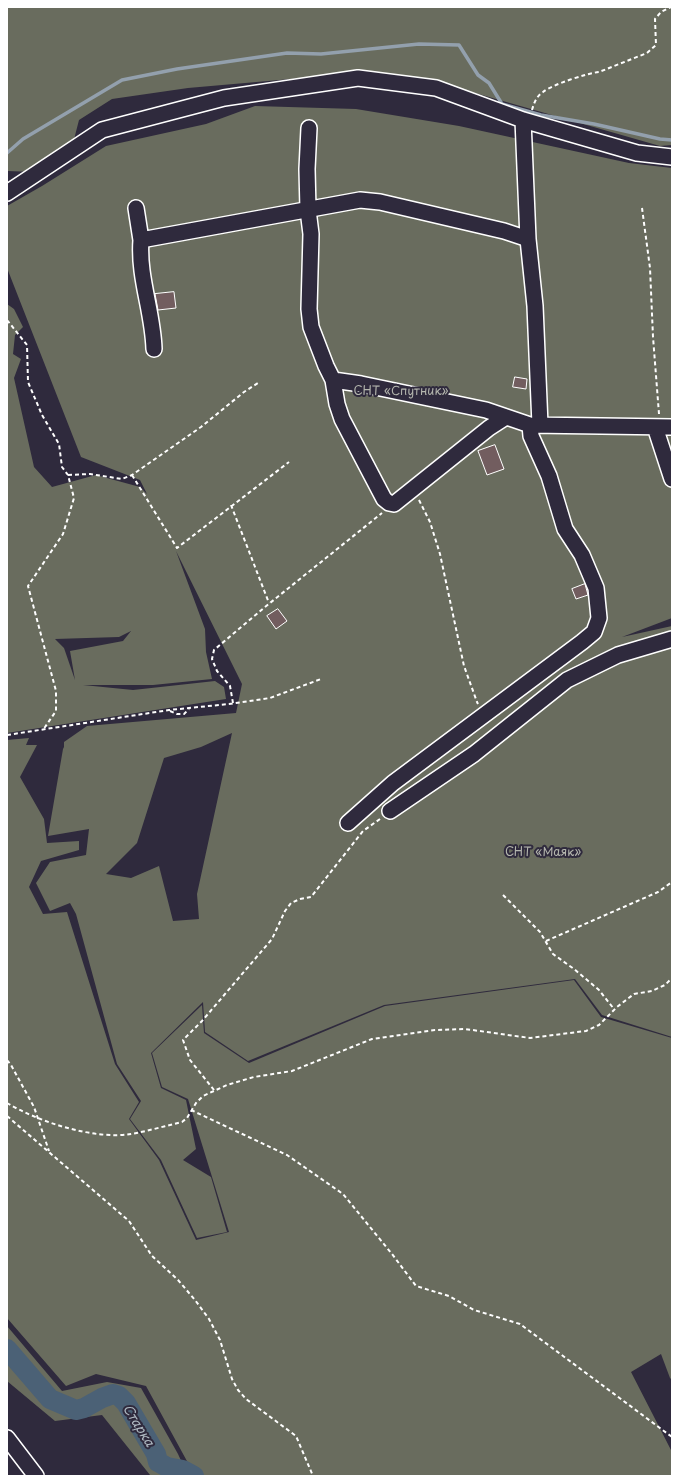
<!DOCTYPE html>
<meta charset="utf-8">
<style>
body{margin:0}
#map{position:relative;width:679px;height:1483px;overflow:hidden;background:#2f2a3d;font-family:"Playpen Sans",sans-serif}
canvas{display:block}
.frame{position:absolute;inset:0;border:8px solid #fff;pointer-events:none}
</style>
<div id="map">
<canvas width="679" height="1483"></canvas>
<div class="frame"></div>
</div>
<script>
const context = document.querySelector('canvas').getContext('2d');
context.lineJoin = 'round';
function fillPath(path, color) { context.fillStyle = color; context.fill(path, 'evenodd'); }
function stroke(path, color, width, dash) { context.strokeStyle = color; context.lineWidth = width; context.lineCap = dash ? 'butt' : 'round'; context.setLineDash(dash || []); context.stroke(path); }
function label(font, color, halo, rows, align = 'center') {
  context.font = font + ' "Playpen Sans",sans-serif'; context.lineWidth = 4; context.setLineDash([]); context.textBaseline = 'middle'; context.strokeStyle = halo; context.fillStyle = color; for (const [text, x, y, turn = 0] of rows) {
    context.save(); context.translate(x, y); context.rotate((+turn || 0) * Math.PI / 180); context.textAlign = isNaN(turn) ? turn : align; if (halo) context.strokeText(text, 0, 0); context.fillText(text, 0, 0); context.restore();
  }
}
fillPath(new Path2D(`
 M7,7h665v138l-12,1 -213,-61 -99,-11 -160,14 -76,11 -33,21 -9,35 -35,17 -28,-1v-15l1,-2h-1z
 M255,106l101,3 103,17 170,37 43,5v450l-50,19 50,-11v411l-70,-22 -27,-36 -191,26 -136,56 -43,-29 -2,-30 -52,51 10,35 25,12 10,49 -13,11 28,17 16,55 -30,6 -36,-78 -31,-41 11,-18 -24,-37 -41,-150 -6,-11 -20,8 -14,-28 14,-21 36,-7 3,-26 -41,7 15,-87 1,-2v-5l23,-16 149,-13 6,-29 -66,-133 29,78 1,23 6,27 -59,6h-70l50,5 82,-9 9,6 2,12 -219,34v-429l7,5 9,18 -8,8 -2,19 8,5 -7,19 20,89 18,20 44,-12 44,12 7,7 -7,-14 -59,-23 -74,-189v-62l35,-20 64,-40 100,-22zM131,631l-8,10 -53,10 5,29 -11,-32 -9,-9 64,-2zM232,733l-35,161 2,25 -26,2 -14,-55 -28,12 -25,-4 31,-31 27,-85 37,-11z
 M29,738l-3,7h11l-17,32 24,42 3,24 32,-2v9l-38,11 -12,26 14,27 24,-2 48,152 24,38 -10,17 30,41 37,80 33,-8 -41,-133 -26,-12 -10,-34 50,-48 2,28 45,30 136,-57 189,-26 27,37 71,21v342l-2,-2 -9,-24 -30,18 41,80v24h-471l-13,-13 -42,-77 -50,-12 -30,12 -59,-68v-578z
 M7,1326l55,65 45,-9 34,6 37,66 10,22 -38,-1 -48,-60 -47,6 -48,-40z`), '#696c5e');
stroke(new Path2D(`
 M7,153l16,-14 99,-59 55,-11 110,-16 34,1 98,-10 40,1 19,30 11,8 13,21 39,11 53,9 66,15 12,1`), '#93a0ad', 3.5);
stroke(new Path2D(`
 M7,1349l43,50 26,11 8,-2 18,-10 11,-4 6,2 7,7 30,51 2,8 9,5 16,3 11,6`), '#4b6176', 20);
const building = new Path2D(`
 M174,292l2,16 -18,2 -3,-16z
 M515,377l12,2 -1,10 -13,-2z
 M495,445l9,24 -17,6 -9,-24z
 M585,584l3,11 -12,4 -4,-10z
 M278,609l9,12 -11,8 -9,-13z`);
fillPath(building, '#725d5f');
stroke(building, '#fff', 1);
const minor = new Path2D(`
 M523,120l5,119
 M309,128l-2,41 1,41 3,24 -2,75 2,18 15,39 7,14 28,4 125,26 44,15 142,2
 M7,193l95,-63 122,-32 134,-20 78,10 87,32 114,33 35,4
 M136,208l5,32
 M154,349c-1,-37 -16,-72 -13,-109l219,-40 20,2 124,29 24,8 7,67 5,119
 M333,380l4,24 5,15 42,80 5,4 5,1 95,-76 17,-11
 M655,427l17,52
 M390,811l84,-57 93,-74 51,-25 54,-16
 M348,823l45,-40 189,-141 12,-10 5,-14 -3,-30 -14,-33 -17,-26 -16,-53 -18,-40 -1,-11
 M7,1438l29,38`);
stroke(minor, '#fff', 18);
stroke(new Path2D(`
 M532,110c2,-7 4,-13 11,-18 8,-7 45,-19 56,-20l48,-19 9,-8 -1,-26 6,-7 10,-5
 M642,208l8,60 3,69 6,77
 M7,320l20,25 1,37 14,33 17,29 3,23 6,8 6,23 -11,36 -35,52 28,105v20l-13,19
 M68,475l22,-1 32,5 10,-4 69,-48 43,-35 14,-9
 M132,475l45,73 112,-86
 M419,500l11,22 10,32 24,112 13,36 1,2
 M231,505l38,98
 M233,703l-3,-17 -13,-15 -5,-12 2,-9 51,-43 117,-94
 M170,711l7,3h7l5,-5
 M7,735l162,-25 60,-6 41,-6 51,-19
 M503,895l37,37 13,22 21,15 25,21 15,19
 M546,941l112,-49 14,-10
 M7,1060l4,5 23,42 15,44
 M214,1090l-24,-30 -7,-20 19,-19 70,-82 13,-28 6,-8 9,-4 11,-2 52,-66 17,-12
 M7,1103c32,19 87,37 124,31 17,-3 34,-8 51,-12l5,-4 9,-15 7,-7 24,-11 27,-8 38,-6 80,-32 63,-9 30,-1 65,9 56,-7 13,-6 18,-18 17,-13 18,-3 13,-6 7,-7
 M191,1110l96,45 56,39 49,60 24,32 33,10 25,14 46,14 152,113
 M7,1116l122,105 23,35 26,24 17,20 14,19 11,21 12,39 6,11 8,9 50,37 17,40`), '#fff', 2, [4, 3]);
stroke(minor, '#2f2a3d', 15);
label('12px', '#b4b6ae', '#2f2a3d', [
 ["СНТ «Спутник»",401,392],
 ["СНТ «Маяк»",543,853]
]);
label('italic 13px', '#aeb8c1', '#2f2a3d', [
 ["Старка",138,1426,58]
]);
</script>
